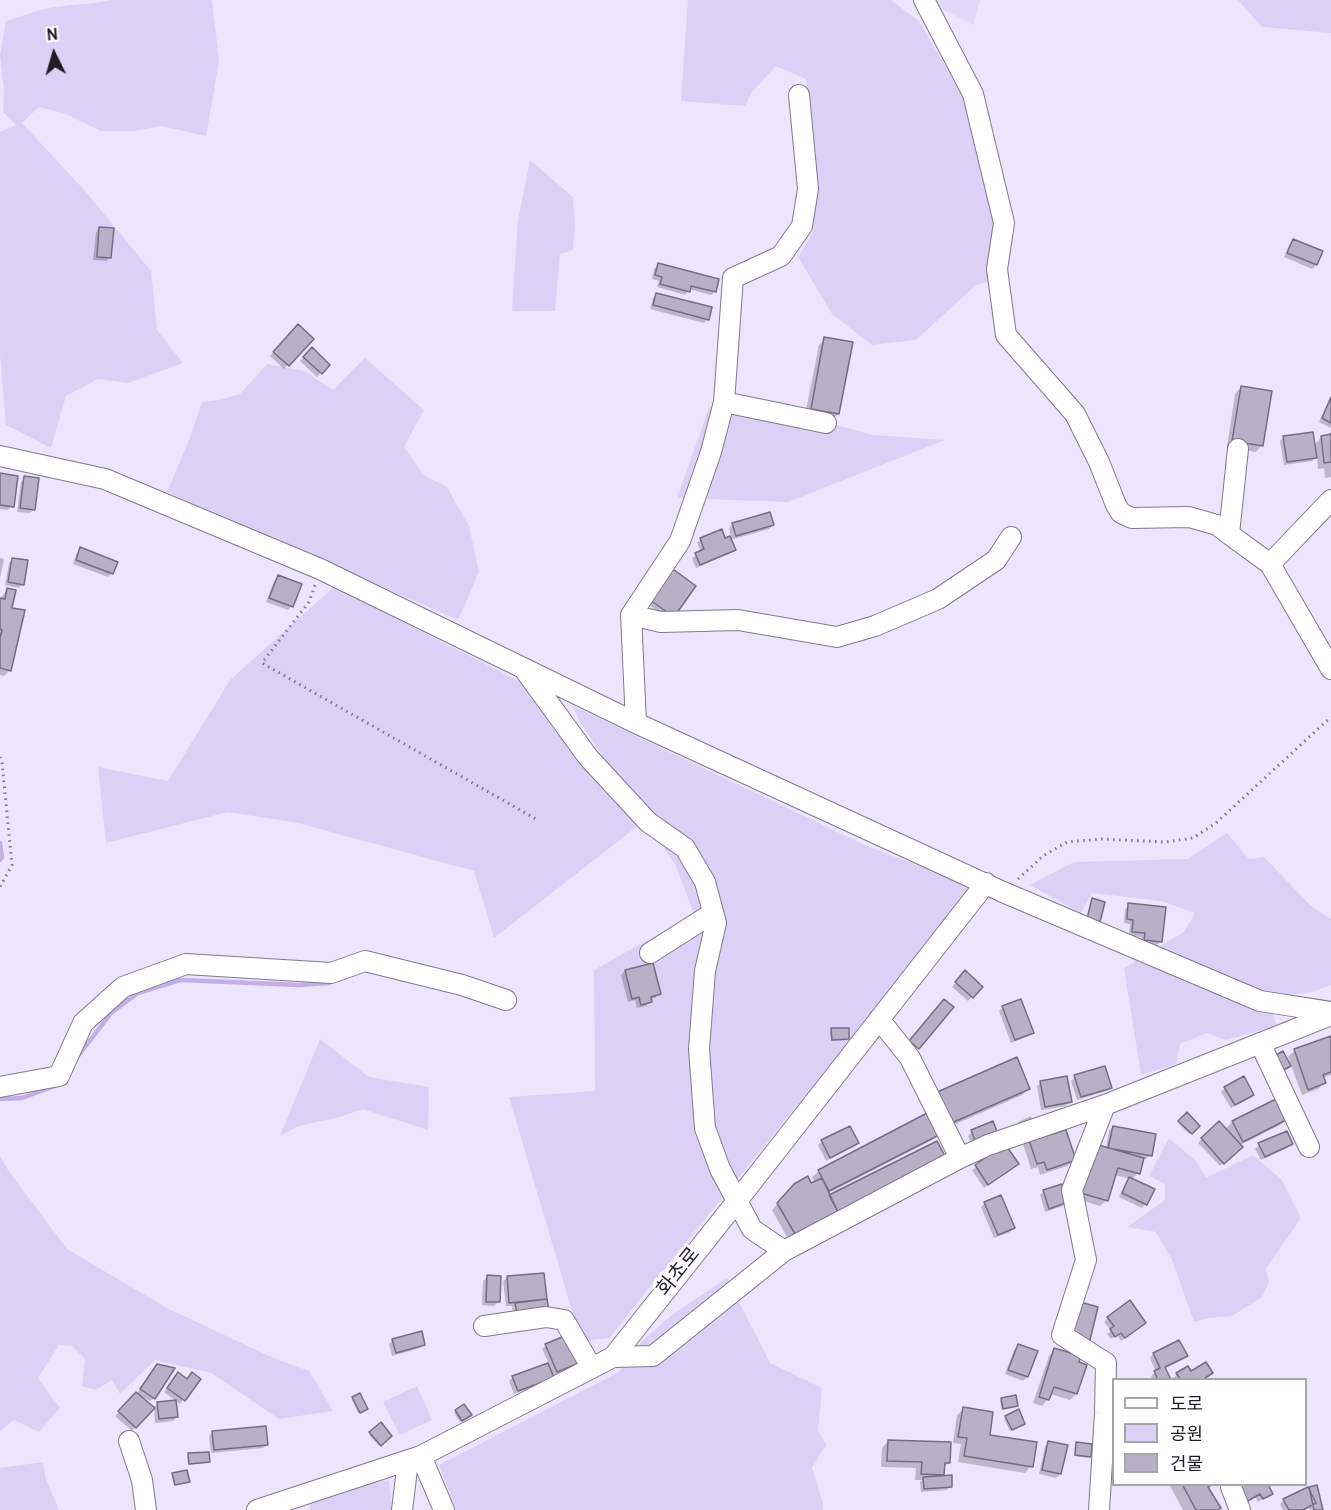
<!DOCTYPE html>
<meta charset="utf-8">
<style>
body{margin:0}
#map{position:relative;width:1331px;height:1510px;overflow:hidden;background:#ede5fd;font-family:Overpass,"Noto Sans KR",sans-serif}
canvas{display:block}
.legend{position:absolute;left:1112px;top:1378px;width:195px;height:108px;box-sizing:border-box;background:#fff;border:2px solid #a6a5a8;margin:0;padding:8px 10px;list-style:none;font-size:18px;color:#201d25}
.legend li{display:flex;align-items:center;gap:12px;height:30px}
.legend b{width:30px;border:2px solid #a6a5a8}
.north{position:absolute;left:24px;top:24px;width:60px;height:60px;-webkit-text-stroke:4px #fff;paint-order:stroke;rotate:355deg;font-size:16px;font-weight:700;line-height:24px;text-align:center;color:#201d25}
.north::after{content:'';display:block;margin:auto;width:21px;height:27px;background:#201d25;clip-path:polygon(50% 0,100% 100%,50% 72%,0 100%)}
</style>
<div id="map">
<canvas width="1331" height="1510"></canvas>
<ul class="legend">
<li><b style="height:8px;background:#fff"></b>도로</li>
<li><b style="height:16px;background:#ddd0f6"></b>공원</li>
<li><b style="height:16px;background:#b8b0c7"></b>건물</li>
</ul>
<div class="north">N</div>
</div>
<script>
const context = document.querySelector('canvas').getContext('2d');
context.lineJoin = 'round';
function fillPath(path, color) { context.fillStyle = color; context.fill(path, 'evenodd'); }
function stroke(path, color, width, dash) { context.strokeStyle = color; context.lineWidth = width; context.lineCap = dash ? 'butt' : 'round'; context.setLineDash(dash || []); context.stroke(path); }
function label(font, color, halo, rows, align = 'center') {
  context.font = font + ' Overpass,"Noto Sans KR",sans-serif'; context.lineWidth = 6; context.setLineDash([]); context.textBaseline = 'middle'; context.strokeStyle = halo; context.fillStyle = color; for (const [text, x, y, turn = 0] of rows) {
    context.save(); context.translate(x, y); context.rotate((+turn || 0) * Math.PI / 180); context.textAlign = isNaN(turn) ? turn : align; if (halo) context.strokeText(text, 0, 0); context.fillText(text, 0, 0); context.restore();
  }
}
fillPath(new Path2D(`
 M933,0h47l-7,25 -37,-19z`), '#e2d8f7');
fillPath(new Path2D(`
 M111,0h101l7,61 -13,75 -44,-10 -28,5h-33l-38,-18 -24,-6 -17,16 63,68 66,80 6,59 26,33 -55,20 -30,-4 -32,17 -15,52 -45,-23 -6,-71v-222l16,-7 -13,-13 1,-22 -4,-35 6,-34c19,-6 37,-13 57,-15 16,-2 32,-2 48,-6z
 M688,0h203l28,21 47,81 29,119 -5,60 -14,4 -60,55 -44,5 -40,-31 -34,-57 15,-24v-78l-7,-76 -30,-13 -24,26 -7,14 -64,-5z
 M1238,0h93v33l-69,-6z
 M530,160l43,37 2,29 -2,24 -13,4 -5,57h-43l6,-91z
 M365,358l59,52 -20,37 19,28 24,12 22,39 10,46 -21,48 -291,-128 22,-52 13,-38 18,-2 20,-6 27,-30 37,7 29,19z
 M731,396l142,39 72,5 -157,62 -111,-4 32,-90z
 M334,587l185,94 120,144 -145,113 -20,-67 -176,-48 -70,-11 -122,31 -8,-76 70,14 62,-101z
 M573,706l296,141 106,40 -100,125 -54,64 -189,233 -22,29 -26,3 -12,-30 -63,-214 86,-6 -1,-121 100,-56 -19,-50 -95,-142z
 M1227,833l22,26 15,-2 46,48 21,14v66l-19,7 -45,6 10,28 -51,14 -19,-7 -27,11 -4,20 -35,11 -17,-107 60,-36 11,-19 -34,-12 -69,-8 -11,20 -51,-28 44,-23 114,-3z
 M320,1039l49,38 60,10 -1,43 -65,-21 -23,8 -41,9 -19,10z
 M1169,1138l28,24 9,16 47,-23 29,25 19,38 -35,51 3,13 -7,15 -30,19 -24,2 -14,4 -22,-62 -16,-28 -29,-5 38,-27v-16l-16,-8z
 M0,1156l8,14 59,79 100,59 104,49 38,14 24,40 -54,8 -68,-46 -56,-13 -35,34 -8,-14 -16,10 -14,-4 3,-27 -13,-13 -13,-1 -21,33 22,30 -21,24 -25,-12 -14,11z
 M727,1278l43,85 52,25 -4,42 8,15 -14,23 11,35v7h-367l-17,-45 180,-93 23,-31 31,-27z
 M417,1386l15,34 -32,15 -17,-33z
 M43,1462l3,17 13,31h-59v-42z
 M389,1480l3,30h-81l-2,-8 41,-15z`), '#ddd0f6');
fillPath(new Path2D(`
 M100,228l10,29 -4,4 -13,-1 3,-28z
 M1293,241l23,24 -4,4 -28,-12 5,-12z
 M658,265l57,26 -4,4 -22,-6 -4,6 -28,-8 2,-6 -7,-2 2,-10z
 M657,294l51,25 -4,4 -54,-14 3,-11z
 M299,327l13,12 -28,30 -14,-13z
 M825,339l13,75 -6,6 -27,-5 14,-70z
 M312,349l16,16 -11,12 -17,-16z
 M1241,387l21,58 -6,7 -29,-5 8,-53z
 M1331,395v33l-12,-6z
 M1331,432v45l-6,1 -1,-10 -6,1 -1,-13 -5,5 -28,4 -4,-24 4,-4 30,8 8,-8 5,-1z
 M0,474l12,32 -4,4 -8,-1z
 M25,478l9,31 -4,4 -13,-1 4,-30z
 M733,524l40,1 -4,4 -39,11 4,10 -4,3 -34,15 -4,-10 9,-6 -4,-9 4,-4 24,1 6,-3 -2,-9z
 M81,549l31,24 -4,4 -35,-13 4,-11z
 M0,558l4,1 -4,19z
 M13,559l10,25 -4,4 -14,-3 4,-22z
 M669,575v45l-21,-16z
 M278,577l13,29 -3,4 -22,-8 8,-21z
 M7,590l4,19 -1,61 -6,6 -4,-1v-76z
 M1129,905l32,36 -4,4 -16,-1v-7l-12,-1 1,-12 -6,-1 1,-14z
 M625,971l34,23 -4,4 -5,1v3l-4,4 -9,2 -2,-8 -7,2 -7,-27z
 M965,972l16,15 -13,14 -16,-14z
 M1003,1007l29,26 -4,3 -17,7 -12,-32z
 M832,1030l15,9 -1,1 -15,1 -1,-10z
 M1331,1038v37l-9,3 2,5 -6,6 -16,6 -14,-38 6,-6z
 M1016,1059l13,29 -7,7 -80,35z
 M1075,1077l35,10 -4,4 -29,9 -6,-19z
 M1041,1082l29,20 -4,4 -25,4 -4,-24z
 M1225,1088l27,6 -4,4 -17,10 -10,-16z
 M1277,1100l10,18 -7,7 -40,20 1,2 -21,19 -22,-23 21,-20 6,6 7,-7z
 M1187,1114l11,12 -9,8 -11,-11z
 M1031,1116l3,7 -14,6 -2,-7z
 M992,1123l-20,22 -4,-9 4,-4z
 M1113,1127l37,28 -4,4h-4l-4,14 -6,6 13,25 -3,4 -23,-11 7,-15 4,-3 -15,-4 -8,25 -7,6 -24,-7 30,-51 3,-17z
 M849,1128l8,15 -4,4 -27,14 -8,-16 4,-3z
 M939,1134l-7,6 -105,54 1,3 116,-39 -156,81 -16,-29 16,-18 27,-9 -3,-6 7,-6z
 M1029,1138h16l29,22 -7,6 -27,9 -2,-8 -7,2 -8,-25z
 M1291,1144l-4,4 -26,12 -6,-11 4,-4z
 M1005,1146l8,21 -29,21 -12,-18z
 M1044,1191l23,11 -4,4 -18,6 -5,-17z
 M1000,1197l14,31 -4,4 -16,6 -13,-31 4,-4z
 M543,1274l4,35 -34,8 -1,-11h-6l-3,-25 4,-3z
 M487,1277l11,25 -4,4 -12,-1 1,-24z
 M1108,1318l33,9 -20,14 -4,-6 -6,4 -4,-5 4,-3 -7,-9z
 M393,1340l31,4 -4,4 -28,8 -3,-12z
 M1179,1342l7,14 -4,4 -18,9 5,11h-16l-2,-4 5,-4 -6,-14 3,-4z
 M546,1345l31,18 -4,4 -22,9 -3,6 -34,12 -5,-13 4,-4 36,-13 -7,-15z
 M1018,1346l9,31 -4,4 -18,-7 9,-24z
 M1055,1349l21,45 -6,6 -20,-6 -2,5 -6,7 -9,-3 16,-47z
 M157,1365l-3,33 -4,3 -7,-4 -2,1 12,10 -21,23 -17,-15 22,-23z
 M1191,1373l12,7h-29v-2l3,-4z
 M174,1378l12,2 -3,20 -3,4 -16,-12z
 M353,1398l11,12 -6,3 -6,-13z
 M1001,1400l16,5 -15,5 -2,-9z
 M158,1404l19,13 -4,4 -18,2 -1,-16z
 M464,1406l4,10 -8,6 -6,-9z
 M964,1409l24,27 43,30 -6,7 -67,-11 3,-18 -8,-1 4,-28z
 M1006,1417l16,8 -12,6 -6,-12z
 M380,1424l10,12 -11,10 -10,-11z
 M213,1432l54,12 -4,4 -52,5 -2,-17z
 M888,1441l60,22 -5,5v6l-3,3 11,9 -4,4 -26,2 -1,-10 2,-2h-7l1,-12 -35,-1 1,-19z
 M1049,1442l11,32 -4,4 -17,-4 6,-28z
 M1076,1444l14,12 -2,2 -14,-2 1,-11z
 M189,1455l20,7 -2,1 -19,2 -1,-9z
 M173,1475l15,7 -14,4 -2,-10z
 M1169,1484h44l-5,6 9,20h-34z
 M1316,1487l6,23h-12l-1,-2 -5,2h-21l-3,-6 4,-4 24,-12z
 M1234,1490l37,3 -13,9 -3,-5 -13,7z`), '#0003');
stroke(new Path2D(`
 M0,843l2,14 -2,3
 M75,1060l36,-47 27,-20 42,-13 119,5 30,-2
 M0,1099l22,-1 33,-12`), '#c3afe7', 4.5);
const building = new Path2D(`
 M99,227l15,1 -3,30 -14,-1z
 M1293,239l30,12 -6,14 -30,-12z
 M658,263l61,16 -3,13 -25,-6 -1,6 -30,-8 2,-7 -7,-2z
 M656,293l56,14 -3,13 -56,-15z
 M298,324l16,15 -25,27 -16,-14z
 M824,337l29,5 -14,72 -28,-5z
 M312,347l18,18 -8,9 -19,-17z
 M1241,386l31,5 -9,55 -31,-5z
 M1331,397v26l-9,-5z
 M1313,432l4,26 -30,4 -4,-26z
 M1331,434v28l-7,1 -3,-27z
 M0,473l18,3 -4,31 -14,-2z
 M24,476l15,2 -4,32 -15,-2z
 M770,512l4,13 -38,11 -4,-13z
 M722,529l3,9 5,-2 6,14 -36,15 -5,-12 9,-4 -4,-11z
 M80,547l38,15 -5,12 -37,-14z
 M12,558l16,2 -4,25 -16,-3z
 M673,569l23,17 -22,31 -24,-17z
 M278,575l24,9 -9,23 -24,-9z
 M7,588l9,2 -4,18 13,2 -14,61 -11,-3v-31l2,-7 -2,-1v-31l5,1z
 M1092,898l13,4 -5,20 -13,-3z
 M1128,903l38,4 -4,35 -18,-2 1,-7 -13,-1 1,-12 -6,-1z
 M653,963l8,31 -10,3 1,5 -11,3 -2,-8 -7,2 -7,-29z
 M965,970l18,17 -10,11 -18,-16z
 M944,999l10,8 -35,42 -10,-8z
 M1021,999l13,34 -19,7 -13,-34z
 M831,1028h18v11l-17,1z
 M1331,1036v36l-8,3 3,8 -18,7 -14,-41z
 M1283,1051l8,15 -9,5 -8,-15z
 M1017,1057l13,32 -81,35 -14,-31z
 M1105,1066l7,22 -31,9 -7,-22z
 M1067,1076l5,26 -27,5 -5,-26z
 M1244,1076l10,19 -19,10 -11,-18z
 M1278,1098l10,21 -45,23 -11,-21z
 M929,1112l12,22 -112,57 -11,-21z
 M1187,1112l13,14 -8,8 -14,-13z
 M993,1121l5,13 -22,9 -5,-13z
 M1219,1121l24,26 -19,17 -23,-26z
 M850,1126l9,17 -29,15 -9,-18z
 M1113,1126l43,8 -4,22 -44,-8z
 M1066,1130l10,30 -29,10 -3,-8 -7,2 -9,-27 16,-6 2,5z
 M1287,1131l6,13 -28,13 -7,-14z
 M937,1141l9,17 -108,54 -9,-17z
 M1005,1144l14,20 -31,21 -13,-20z
 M1095,1144l49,14 -4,16 -22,-6 -10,33 -27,-8z
 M808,1176l3,7 11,-5 16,34 -43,22 -18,-31 17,-19z
 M1129,1177l26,12 -8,16 -25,-12z
 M1062,1184l6,18 -19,7 -6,-19z
 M1001,1195l14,33 -17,7 -14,-33z
 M544,1273l3,26 -38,4 -2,-27z
 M487,1275l14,1 -1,26h-14z
 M547,1299l2,11 -32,4 -2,-11z
 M1130,1300l16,23 -21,15 -4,-5 -6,4 -5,-8 4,-3 -7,-9z
 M1077,1301l21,6 -8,33 -21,-5z
 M422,1331l3,14 -29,8 -4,-14z
 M567,1335l12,28 -22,9 -12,-28z
 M1179,1340l9,16 -23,11 6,13h-13l-4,-9 6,-3 -7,-15z
 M1018,1344l20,7 -10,26 -20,-7z
 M1054,1348l27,8 -2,6 8,3 -10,29 -23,-7 -5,13 -10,-3z
 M1206,1362l7,11 -11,7h-21l-5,-7 12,-7 3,5z
 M548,1363l6,15 -36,13 -6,-15z
 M157,1364l18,4 -20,31 -15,-10z
 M178,1372l9,7 5,-7 9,7 -16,22 -18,-13z
 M136,1392l19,16 -19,20 -18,-17z
 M360,1393l8,16 -8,4 -8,-16z
 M1016,1395l2,11 -15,3 -2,-11z
 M176,1400l2,17 -19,2 -2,-17z
 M464,1404l8,11 -10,6 -7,-11z
 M963,1407l30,5 -3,23 47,7 -4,25 -69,-11 3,-18 -9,-1z
 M1019,1409l6,15 -13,6 -7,-14z
 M381,1422l11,14 -11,10 -12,-14z
 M266,1426l2,19 -54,5 -2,-19z
 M888,1440l63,2 -1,21h-5l-1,12 -23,-1 1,-12 -35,-1z
 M1048,1441l20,4 -7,29 -19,-4z
 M1076,1442l16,2 -1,13 -16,-2z
 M209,1452l1,10 -21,2 -1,-11z
 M187,1470l3,12 -15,3 -3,-12z
 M952,1475v12l-28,2 -1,-12z
 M1182,1484h30l-4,3 13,21 -3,2h-22z
 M1238,1484h30l5,10 -10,5 -3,-5 -14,8z
 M1317,1485l6,25h-9l-5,-23z
 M1308,1487l8,16 -13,7h-14l-6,-11z`);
fillPath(building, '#b8b0c7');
stroke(building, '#756e83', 1.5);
const minor = new Path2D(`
 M924,0l49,94 31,129 -7,46 9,66 69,79 24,48 17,43 5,8 11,5 57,-1 28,8 12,9 41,30 61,105
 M724,402l102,21
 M0,456l105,23 215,90 316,154 367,169 257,109 71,11
 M1229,534l9,-85
 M1270,564l61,-64
 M631,615l30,7 77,-2 99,17 38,-11 63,-27 58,-39 15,-23
 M524,669l64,88 60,65 37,26 20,34 11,41 -11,48 -6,78 6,79 15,41 32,60 32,22
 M636,723l-5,-108 49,-74 31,-89 13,-50 9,-124 48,-22 21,-30 6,-37 -9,-94
 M650,953l63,-40
 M879,1019l31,39 50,100
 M1260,1043l49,104
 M0,1087l59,-11 24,-53 40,-36 63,-23 145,9 34,-12 97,24 44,15
 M484,1326l62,-9 18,3 28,48
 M613,1357l40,-1 131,-105 176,-93 28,-13 117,-40 226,-90
 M129,1441l13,39 4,30
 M421,1456l23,54
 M1231,1487l9,23
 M257,1510l164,-54 192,-99 124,-156 249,-318
 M402,1510l6,-49
 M1099,1510l6,-97 1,-50 -44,-28 24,-75 -14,-70 33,-85`);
stroke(minor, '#80798e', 22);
stroke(new Path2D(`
 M315,585l-6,17 -47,61 274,156
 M0,757l2,5 10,103 -12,22
 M1018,879l25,-23 24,-14 34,-3 64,3 28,-4 23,-15 115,-106`), '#7e7988', 3, [1.5, 4.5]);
stroke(minor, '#fff', 20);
label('20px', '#201d25', '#fff', [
 ["화초로",680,1273,-51]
]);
</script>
